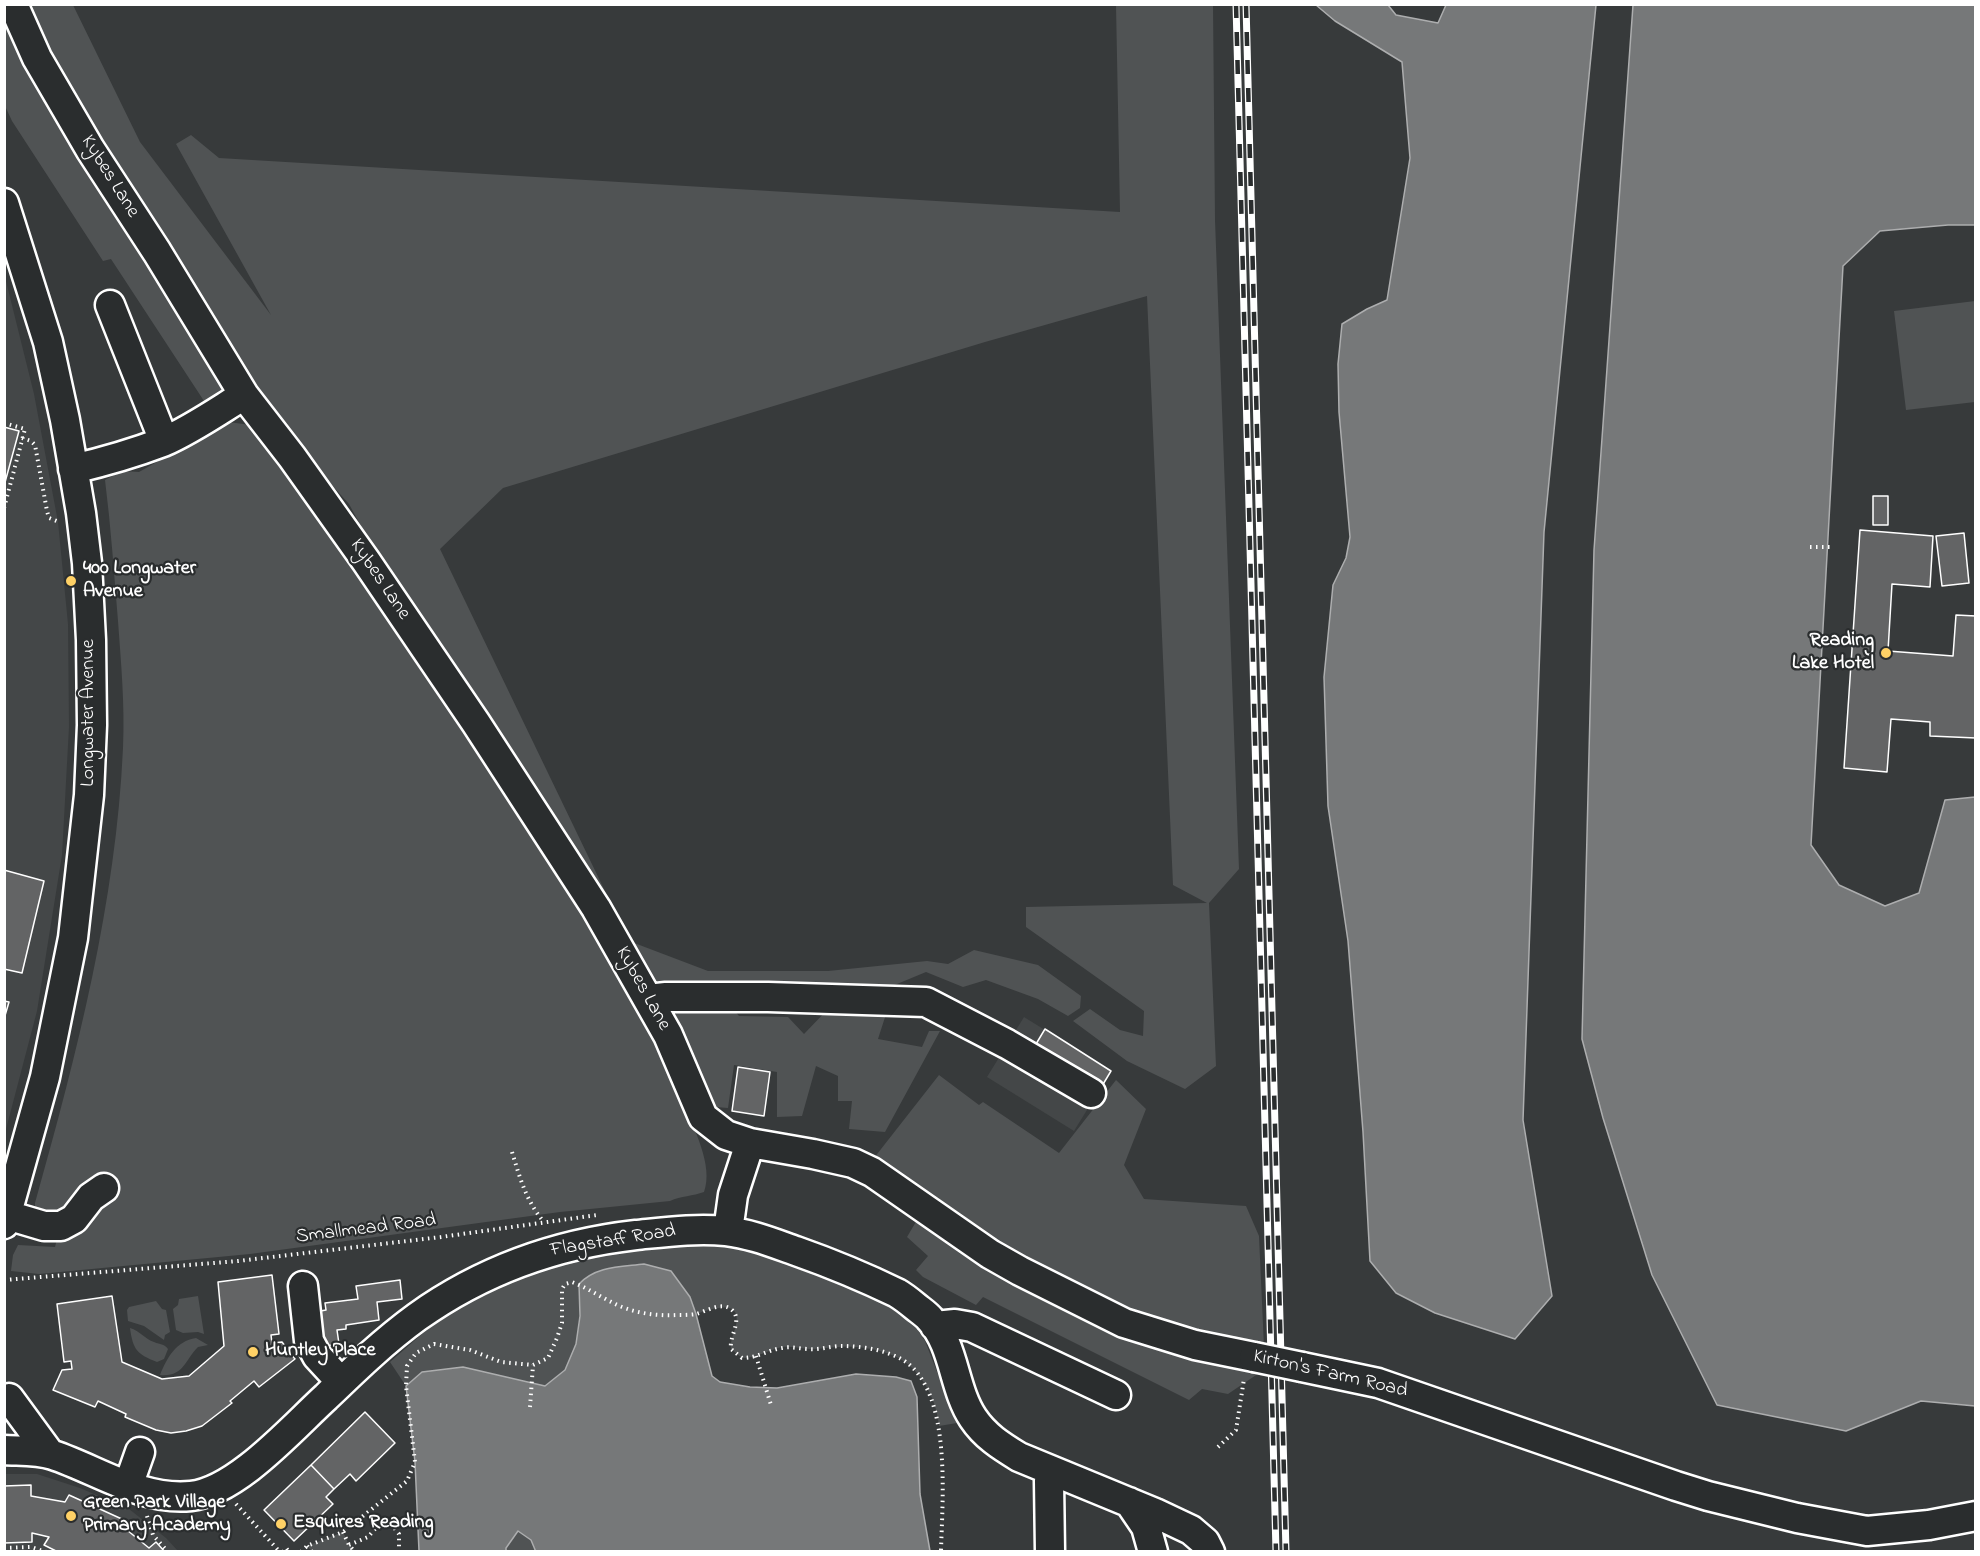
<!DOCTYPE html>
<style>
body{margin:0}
#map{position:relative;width:1980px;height:1556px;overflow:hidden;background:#373a3b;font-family:"Indie Flower",sans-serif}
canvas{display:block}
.frame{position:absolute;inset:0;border:6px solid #fff;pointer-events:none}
</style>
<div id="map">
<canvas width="1980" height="1556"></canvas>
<div class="frame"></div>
</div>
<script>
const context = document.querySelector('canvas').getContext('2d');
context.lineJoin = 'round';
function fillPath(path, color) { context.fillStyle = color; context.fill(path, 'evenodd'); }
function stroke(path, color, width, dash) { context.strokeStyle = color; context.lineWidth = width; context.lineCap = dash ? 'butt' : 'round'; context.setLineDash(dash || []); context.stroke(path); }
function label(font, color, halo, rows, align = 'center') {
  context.font = font + ' "Indie Flower",sans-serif'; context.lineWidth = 4.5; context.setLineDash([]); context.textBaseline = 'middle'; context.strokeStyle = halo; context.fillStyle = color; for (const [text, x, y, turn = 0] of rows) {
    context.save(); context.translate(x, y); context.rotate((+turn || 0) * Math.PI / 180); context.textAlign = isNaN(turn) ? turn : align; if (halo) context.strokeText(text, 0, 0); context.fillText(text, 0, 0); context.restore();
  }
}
fillPath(new Path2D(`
 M5,277l29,117 24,128 10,102 1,103 -7,128 -25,156 -32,122z
 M1024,1017l87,54 -37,60 -87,-54z
 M4,1474h33l43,14 49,21 37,29 12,13h-173z`), '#444748');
fillPath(new Path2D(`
 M21,5h52l67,137 131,173 -95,-171 15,-9 28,23 901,54 -4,-207h97l2,215 24,649 -30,34 7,163 -31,23 -58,-28 -54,-40 17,-12 30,21 23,6 1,-25 -118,-84v-20l181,-4 -34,-18 -26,-589 -162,46 -482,146 -63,61 189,392 79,30h120l99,-10 21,3 26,-14 64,15 43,31 -1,12 -12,8 -30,-17 -52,-19 -23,7 -37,-15 -41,17 -157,14 11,13 49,1 16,17 24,-25 59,2 -9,28 44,8 7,-16h11l-55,101 -36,-3 3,-28h-14v-25l-22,-10 -14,50 -25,1v-45l-43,-7 -6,43 -25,-2 -20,-5c10,27 31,64 21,91 -11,4 -23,4 -34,9l-110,11 -310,42 -211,20 -28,-3 2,-16 5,-10 37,2 7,-28 -27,-6v-10c42,-149 81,-301 88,-455 2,-43 -2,-85 -5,-127 -4,-47 -7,-94 -13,-141 11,-7 21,-10 34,-8l89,-50 23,3 135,147 -37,-68 -74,-82 -214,-331z
 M4,14l224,378 -24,9 -93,-142 -8,2 -91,-140 -7,-15z
 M1975,301v101l-69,8 -12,-99z
 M939,1075l40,30 4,-3 76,51 57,-73 30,29 -22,56 20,34 102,7 13,30 6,133 -37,25 -26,-5 -13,11 -206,-103 -7,8 -53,-28 -7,-7 12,-14 -21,-19 10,-17 -43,-62z
 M682,1243l52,1 140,48 35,25 16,24 32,82 -18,3c-2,-24 -15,-50 -34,-64 -12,-9 -34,-14 -49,-15 -15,-2 -30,2 -46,2 -9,0 -18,-3 -28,-2 -14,3 -25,11 -40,11l-11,-9c-1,-9 3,-15 5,-24 6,-28 -27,-15 -40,-11l-6,-17 -111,-13c1,24 2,69 -15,87 -6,6 -13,10 -19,15l-44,-10 -79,-4 -16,14 -16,-24 49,-43 45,-29 88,-33z
 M198,1296l6,38 -6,-2 -15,1 -7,-3 -3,-21 5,-4 1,-6z
 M156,1301l6,8 4,1 4,22 -5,3 -1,5 -20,-14 -16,-5 -1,-11 2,-3z
 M130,1328c10,3 15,11 24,14 7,3 9,1 14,7l-4,10 -7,3c-20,-8 -24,-12 -27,-34z
 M196,1338l12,7 -10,2c-14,14 -14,30 -38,28 7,-17 16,-34 36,-37z
 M518,1531l13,9 5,11h-30v-3z
 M343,1532l6,13 6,6h-43l-5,-5z`), '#505354');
const water = new Path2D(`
 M1316,5h72l8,10 42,8 8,-18h150l-52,527 -21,588 29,176 -37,43 -80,-26 -39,-20 -26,-32 -7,-129 -15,-191 -20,-135 -4,-129 9,-92 13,-27 4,-21 -11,-125 -1,-48 4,-40 25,-15 20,-9 23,-142 -8,-96 -67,-41z
 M1633,5h342v220h-27l-68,6 -37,35 -32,579 28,40 46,21 34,-13 26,-93 30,-3v609l-54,-5 -75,30 -129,-26 -65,-130 -49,-157 -21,-79 12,-489z
 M644,1264l27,7 19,26 6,17 16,62 8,6 30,5 27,1 79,-14 40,3 15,4 6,16 3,97 10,57 -394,1 -5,-12 -13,-9 -12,17v3h-87l-4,-89 -9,-76 16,-14 41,-5 82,19 20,-16 11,-26 4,-28 -1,-32c17,-18 41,-17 65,-20z`);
fillPath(water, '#767879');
stroke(water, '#adaeaf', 1.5);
const building = new Path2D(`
 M4,427l15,4 -15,55z
 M1873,496h15v29h-15z
 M1860,530l73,6 -3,51 -38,-3 -4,67 65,5 3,-41 20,1v122l-46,-2v-14l-39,-3 -4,53 -43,-4z
 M1964,533l5,50 -27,3 -6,-50z
 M4,870l40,11 -22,92 -18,-4z
 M4,1001l5,1 -5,17z
 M1045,1029l66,42 -12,20 -11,-14 -52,-33z
 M738,1067l32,5 -6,44 -32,-5z
 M272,1275l7,59 -8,1 1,8 10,-1 13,17 -36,28 -5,-6 -24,20 2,2 -30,23 -16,5 -15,2 -15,-3 -31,-13 1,-3 -28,-13 -3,6 -42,-17 9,-20 10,-1 -1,-8 -7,1 -7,-58 55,-8 10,66 40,17 27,-3 35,-30 -6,-64z
 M400,1280l2,19 -25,3 2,18 -33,5v4l-9,1 2,14 -20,3 -4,-35 11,-2 -1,-7 33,-4 -2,-13z
 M365,1412l30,31 -39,38 -6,-7 -16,15 -23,-24z
 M311,1465l23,24 -8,8 7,7 -39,37 -30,-31z
 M31,1485v11l34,6 4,-7 55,25 -2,6 27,22 7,-6 9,10h-107l-14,-7 5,-8 -17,-4v9l-28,1v-57z`);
fillPath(building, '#636465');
stroke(building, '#fff', 1.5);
const minor = new Path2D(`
 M13,4l24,54 53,91 67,103 87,143 48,62 74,104 110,162 120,185 72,127 35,82 23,18 24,8 63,11 40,9 19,9 118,82 30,17 104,52 71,22 59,12
 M4,203l44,139 17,78 16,93 6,50 4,77 1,85 -3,70 -16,143 -28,139 -41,147
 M110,305l54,136
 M73,469c30,-7 61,-16 90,-27 28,-12 55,-31 81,-47
 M648,999l18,-2h102l158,5 81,42 84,49
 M7,1215l37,11h17l13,-7 17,-22 13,-9
 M728,1231l5,-36 17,-52
 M303,1286l6,55 8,15 24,26
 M935,1326l20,-2 17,3 144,68
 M1302,1367l76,16 298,103 32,10 89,22 70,13 62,-6 47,-9
 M9,1398l41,56
 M4,1450c16,1 34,0 49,5 45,15 88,46 138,41 46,-5 101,-68 135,-99 29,-28 58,-56 91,-80 66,-47 139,-73 219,-82 30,-3 60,-7 90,-4 25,3 47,12 70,20 34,12 68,26 101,42 7,4 13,9 19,14 5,4 11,8 14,12 25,27 23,69 43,99 12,18 28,28 46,39l136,56 36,17 14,12 5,10
 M128,1486l12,-34
 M1129,1502l17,25 7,25
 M1050,1552l-1,-71 3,-10`);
stroke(minor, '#fff', 33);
stroke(new Path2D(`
 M4,423l21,6 -21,79
 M22,438l9,3 4,4 12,66 2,7 10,4
 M1810,547h20
 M512,1152c8,26 14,49 32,70
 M4,1280l234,-19 203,-24 156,-22
 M756,1356l15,49
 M530,1407l3,-42
 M1218,1447l18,-17 8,-51
 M236,1504l44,48
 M147,1516l6,19 15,17
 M343,1532l6,13 6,7
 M349,1545l19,-8 7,-8 7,-5 10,1 7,9v18
 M307,1546l5,6
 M4,1548l27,-1 15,5
 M283,1552l3,-4 3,4
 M301,1552l6,-6 36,-14 64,-51 8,-19 -9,-76 1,-20 9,-13 18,-9 36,6 31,12 32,3 15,-7 9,-20 5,-15v-34l3,-5 7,-2c18,7 33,18 50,25 18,7 37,9 56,8 6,0 12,0 18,-1 11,-3 26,-13 36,-4 11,10 -3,26 -1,39l11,9c15,0 26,-8 40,-10 9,-2 18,1 27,1 11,1 22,-3 32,-3 21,0 45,4 62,14 50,31 39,141 38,192`), '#fff', 4, [1.5, 4.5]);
stroke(minor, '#2a2d2e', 28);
const rail = new Path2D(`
 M1236,4l40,1548
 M1246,4l40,1548`);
stroke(rail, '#fff', 7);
stroke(rail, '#2a2d2e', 4.5, [14]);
const minorBridge = new Path2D(`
 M1254,1357l48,10`);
stroke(minorBridge, '#fff', 33, []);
stroke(minorBridge, '#2a2d2e', 28);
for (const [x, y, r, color] of [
 [71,581,6,"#ffd166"],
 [1886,653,6,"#ffd166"],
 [253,1352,6,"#ffd166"],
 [71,1516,6,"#ffd166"],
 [281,1524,6,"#ffd166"]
]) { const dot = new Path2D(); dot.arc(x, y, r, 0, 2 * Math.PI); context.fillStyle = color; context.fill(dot); stroke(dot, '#2a2d2e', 2); }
label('20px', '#fff', '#2a2d2e', [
 ["Kybes Lane",109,177,58],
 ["Kybes Lane",379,580,56],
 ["Longwater Avenue",90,713,-90],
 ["Kybes Lane",642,989,61],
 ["Smallmead Road",366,1230,-7],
 ["Flagstaff Road",613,1242,-9],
 ["Kirton's Farm Road",1330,1375,13]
]);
label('bold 20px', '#fff', '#2a2d2e', [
 ["400 Longwater",83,570],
 ["Avenue",83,593],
 ["Reading",1874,642,"right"],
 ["Lake Hotel",1874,665,"right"],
 ["Huntley Place",265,1352],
 ["Green Park Village",83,1504],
 ["Primary Academy",83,1527],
 ["Esquires Reading",293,1524]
], 'left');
</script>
